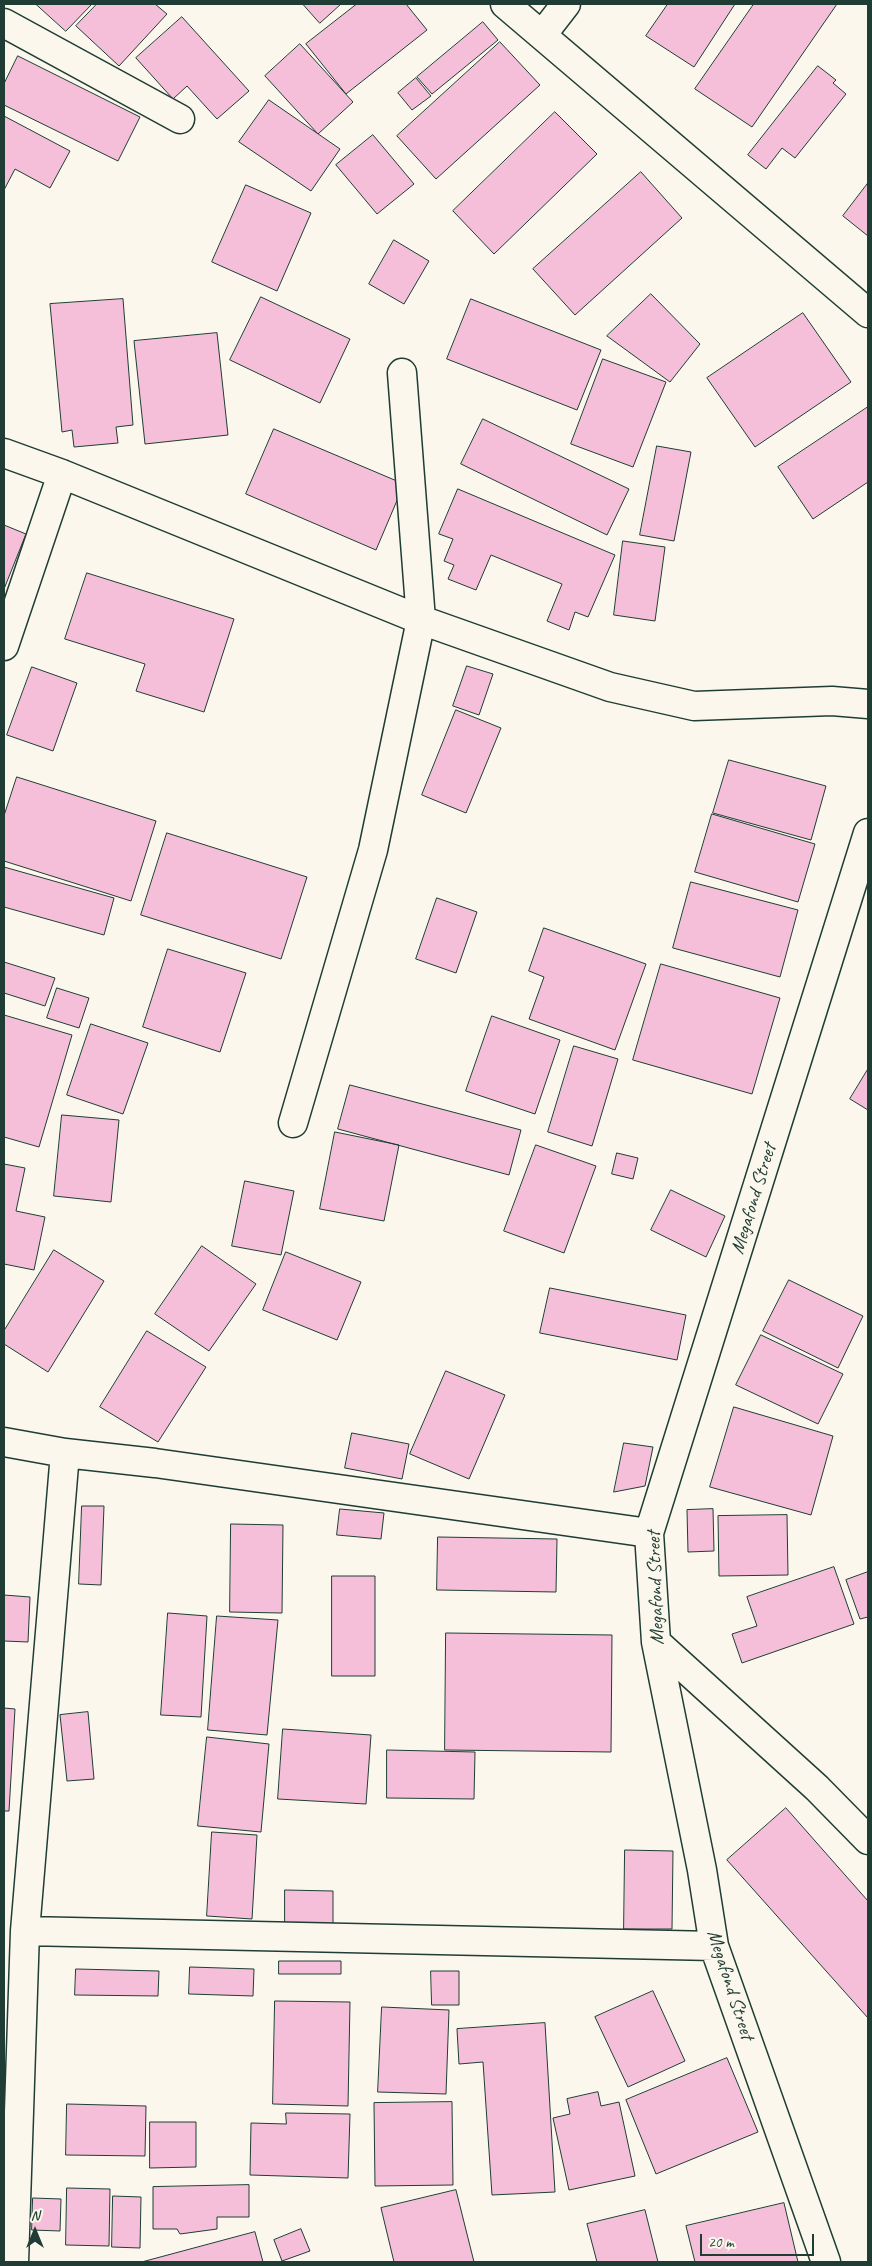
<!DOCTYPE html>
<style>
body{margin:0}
#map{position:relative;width:872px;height:2266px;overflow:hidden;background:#fbf7ec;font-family:Caveat,sans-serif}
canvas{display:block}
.frame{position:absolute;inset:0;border:5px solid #1f3d34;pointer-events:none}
.north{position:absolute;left:10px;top:2206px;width:50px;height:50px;-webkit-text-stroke:4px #fbf7ec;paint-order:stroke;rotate:0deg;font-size:14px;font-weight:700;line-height:20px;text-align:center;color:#1f3d34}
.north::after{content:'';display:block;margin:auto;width:18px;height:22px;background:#1f3d34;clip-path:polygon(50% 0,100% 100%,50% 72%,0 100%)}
.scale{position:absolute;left:700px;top:2234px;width:114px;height:22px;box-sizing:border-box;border:2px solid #1f3d34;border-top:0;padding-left:6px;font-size:15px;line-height:18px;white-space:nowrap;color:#1f3d34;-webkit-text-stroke:4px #fbf7ec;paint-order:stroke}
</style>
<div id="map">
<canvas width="872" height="2266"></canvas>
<div class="frame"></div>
<div class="north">N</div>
<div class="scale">20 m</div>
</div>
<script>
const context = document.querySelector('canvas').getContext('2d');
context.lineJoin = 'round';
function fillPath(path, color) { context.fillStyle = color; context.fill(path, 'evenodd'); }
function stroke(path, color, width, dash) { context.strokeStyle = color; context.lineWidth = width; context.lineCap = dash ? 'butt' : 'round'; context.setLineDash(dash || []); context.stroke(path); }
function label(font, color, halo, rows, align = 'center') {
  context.font = font + ' Caveat,sans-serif'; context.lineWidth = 4; context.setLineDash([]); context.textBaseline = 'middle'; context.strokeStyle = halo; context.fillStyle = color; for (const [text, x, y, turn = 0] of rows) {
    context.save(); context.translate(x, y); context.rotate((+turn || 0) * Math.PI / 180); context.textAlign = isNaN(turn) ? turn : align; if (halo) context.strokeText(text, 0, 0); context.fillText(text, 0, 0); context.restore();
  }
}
const building = new Path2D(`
 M36,4h56l-26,27z
 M97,4h58l12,10 -48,52 -43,-40z
 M303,4h38l-21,19z
 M357,4h49l21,26 -81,64 -40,-50z
 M668,4h67l-41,63 -48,-31z
 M754,4h83l-85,123 -57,-38z
 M182,17l67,74 -32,28 -30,-33 -14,13 -37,-41z
 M483,22l15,18 -66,54 -15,-17z
 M500,42l40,43 -104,94 -39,-43z
 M300,44l53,58 -35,32 -53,-58z
 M18,56l122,61 -22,44 -114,-56v-21z
 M818,66l18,14 -3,3 13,11 -51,64 -13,-10 -16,21 -18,-14z
 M416,78l15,18 -19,14 -14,-17z
 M269,100l71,49 -29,42 -72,-49z
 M555,112l42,42 -103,100 -41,-43z
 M4,116l66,35 -20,37 -35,-19 -11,21z
 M373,135l41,49 -37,30 -41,-49z
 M641,172l41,46 -107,97 -42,-46z
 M868,183v53l-25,-20z
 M246,185l65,28 -34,78 -65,-29z
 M394,240l35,21 -25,43 -35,-20z
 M651,294l49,50 -30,38 -63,-46z
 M261,297l89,42 -30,64 -90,-43z
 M123,299l10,126 -17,2 2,16 -44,4 -2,-17 -10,2 -12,-128z
 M471,299l130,51 -24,60 -130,-51z
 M803,313l48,69 -96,65 -48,-69z
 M217,333l11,102 -83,9 -11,-103z
 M603,359l63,23 -33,85 -62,-23z
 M868,407v75l-55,37 -35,-52z
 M483,419l146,70 -22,46 -146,-71z
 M274,429l130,55 -28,66 -130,-56z
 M657,446l34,6 -17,89 -34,-6z
 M458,489l157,66 -27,62 -13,-5 -6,18 -22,-9 15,-37 -71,-29 -15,35 -28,-11 6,-14 -10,-4 9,-22 -14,-5z
 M4,525l22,9 -22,55z
 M623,541l42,6 -10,74 -41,-6z
 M87,573l147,46 -30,93 -68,-21 9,-27 -80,-25z
 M467,666l26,8 -14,41 -26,-9z
 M32,667l45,16 -24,68 -46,-16z
 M456,710l45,18 -35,85 -44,-18z
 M729,760l97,26 -15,54 -98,-27z
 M17,777l139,44 -25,80 -127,-40v-45z
 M712,814l103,30 -17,58 -103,-30z
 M167,833l140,44 -26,82 -140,-44z
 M4,867l110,31 -10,37 -100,-28z
 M691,882l107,28 -18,67 -107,-29z
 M437,898l40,14 -21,61 -40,-14z
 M544,928l102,36 -31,86 -86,-31 15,-42 -15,-6z
 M168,949l78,24 -26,79 -77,-25z
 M4,962l51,16 -10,28 -41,-13z
 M661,964l119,34 -28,96 -119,-34z
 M57,988l32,10 -10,30 -32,-10z
 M4,1015l68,20 -33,112 -35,-10z
 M492,1016l68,24 -25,74 -69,-23z
 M91,1024l57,19 -25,71 -56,-19z
 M574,1046l44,13 -26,87 -44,-14z
 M868,1069v41l-18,-11z
 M350,1085l171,45 -12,45 -171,-46z
 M62,1115l57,5 -8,82 -57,-6z
 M335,1132l64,13 -15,76 -64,-12z
 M536,1145l60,21 -32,87 -60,-22z
 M617,1153l21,5 -5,21 -21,-5z
 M4,1164l21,4 -9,43 29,6 -11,53 -30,-6z
 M245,1181l49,10 -13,64 -49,-9z
 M671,1190l54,26 -19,41 -55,-27z
 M202,1246l54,38 -47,67 -54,-37z
 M54,1250l50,31 -56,91 -44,-28v-13z
 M286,1252l75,30 -24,58 -74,-30z
 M789,1280l74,36 -25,52 -75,-37z
 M550,1288l136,27 -9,45 -137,-27z
 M147,1331l59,36 -48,75 -58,-35z
 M761,1335l82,39 -25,50 -82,-39z
 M446,1371l59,24 -36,84 -59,-25z
 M734,1407l99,29 -22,79 -101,-28z
 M352,1433l57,11 -7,35 -57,-11z
 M624,1443l29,4 -8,39 -31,6z
 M82,1506h22l-3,79 -22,-1z
 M340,1509l44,4 -3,26 -44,-4z
 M713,1509l1,42 -26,1 -1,-42z
 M787,1515l1,60 -69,1 -1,-60z
 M231,1524l52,1 -1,88 -52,-1z
 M438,1537l119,2 -1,53 -119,-2z
 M834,1567l20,57 -112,39 -10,-29 25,-8 -10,-29z
 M868,1572v45l-8,2 -14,-39z
 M332,1576h43v100h-43z
 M4,1595l26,2 -2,45 -24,-1z
 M168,1613l39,3 -6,101 -40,-2z
 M217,1616l61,4 -11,115 -59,-5z
 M446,1633l166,2 -1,117 -166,-2z
 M4,1708l11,1 -6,102h-5z
 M88,1712l6,67 -27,2 -7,-66z
 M283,1729l88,6 -5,69 -88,-5z
 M207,1737l62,7 -8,88 -63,-6z
 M387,1750l88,2 -1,47 -87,-1z
 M786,1808l82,93v117l-141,-158z
 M212,1832l45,3 -5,84 -45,-3z
 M625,1850l48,1 -1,78h-48z
 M285,1890l48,1v40l-48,-1z
 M279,1961h62v13h-62z
 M190,1967l64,2 -1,27 -64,-2z
 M76,1969l83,2 -1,25 -83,-1z
 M431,1971h28v34h-27z
 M653,1991l32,70 -57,26 -33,-70z
 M275,2001l75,1 -2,104 -75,-2z
 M382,2007l67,3 -3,84 -68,-2z
 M545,2023l10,169 -63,3 -9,-133 -24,2 -2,-35z
 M727,2058l31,74 -102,42 -30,-74z
 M598,2092l3,14 18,-4 16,74 -66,14 -16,-72 17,-4 -3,-15z
 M452,2102l1,83 -78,1 -1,-83z
 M67,2104l79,2 -1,50 -79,-1z
 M286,2113l64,1 -2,64 -98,-3 1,-52 35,1z
 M150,2122h46v45l-46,1z
 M249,2185v32h-32v12l-37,5 -3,-5h-24v-42z
 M67,2188l43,1 -1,57 -43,-1z
 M456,2190l18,72h-80l-13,-54z
 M113,2196l28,1 -1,51 -28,-1z
 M33,2198l28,1 -1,32 -28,-1z
 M784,2203l14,59h-103l-9,-36z
 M645,2210l13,52h-61l-10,-38z
 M301,2229l9,22 -28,10 -8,-21z
 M255,2232l8,30h-121z`);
fillPath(building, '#f5bfd9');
stroke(building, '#1f3d34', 1);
const minor = new Path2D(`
 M505,4l363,309
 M4,23l176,96
 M542,35l24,-31
 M4,453l58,21 359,146 189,67 84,19 138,-5 36,3
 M4,646l58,-172
 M293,1123l80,-273 48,-230 -19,-247
 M4,1442l61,11 90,10 494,70
 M656,1642l161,146 51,52
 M25,1931l689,15
 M14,2262l11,-331 40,-478
 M826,2262l-112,-316 -12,-76 -46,-228 -7,-109 219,-700`);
stroke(minor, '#1f3d34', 31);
stroke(minor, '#fbf7ec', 28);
label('20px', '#1f3d34', '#fbf7ec', [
 ["Megafond Street",754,1199,-73],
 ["Megafond Street",656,1588,-92],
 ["Megafond Street",730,1985,72]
]);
</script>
